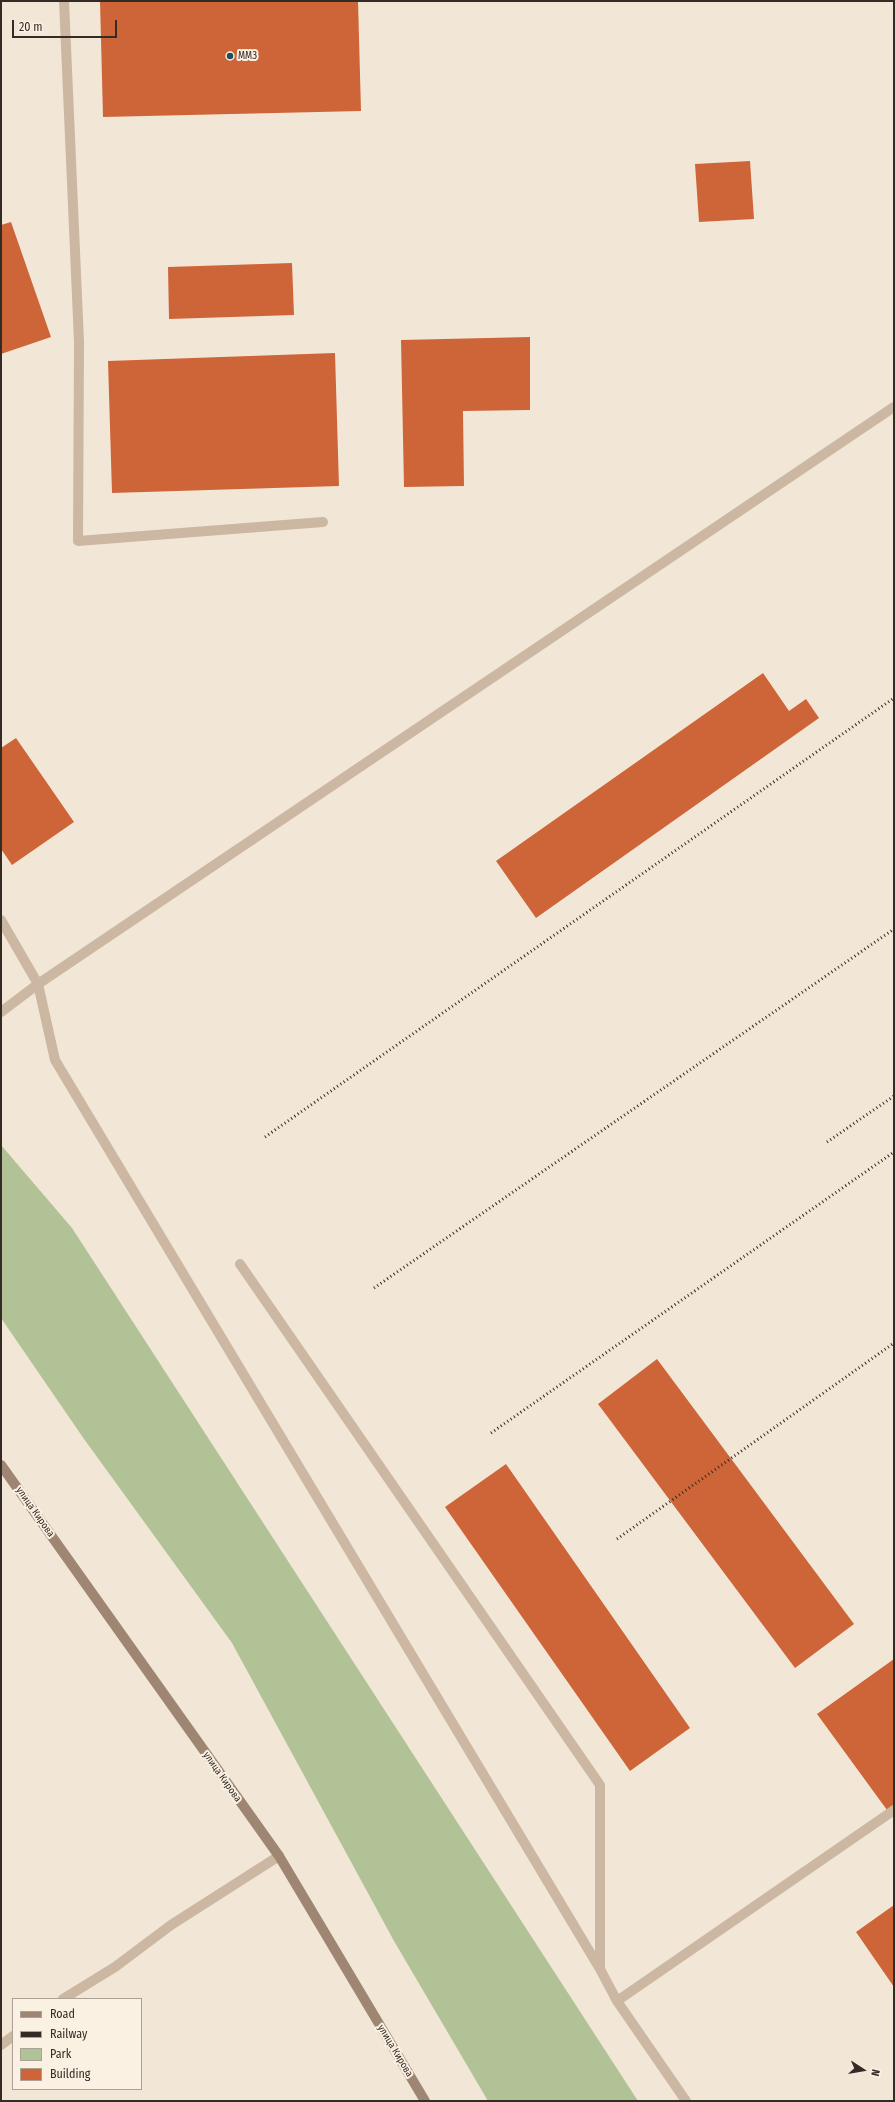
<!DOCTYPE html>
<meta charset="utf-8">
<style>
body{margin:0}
#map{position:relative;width:895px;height:2102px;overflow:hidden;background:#f2e7d7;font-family:"Fira Sans Condensed",sans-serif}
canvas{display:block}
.frame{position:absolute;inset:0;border:2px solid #352b25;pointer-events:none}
.legend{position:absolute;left:12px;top:1998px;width:130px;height:92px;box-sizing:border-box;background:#faf1e3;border:1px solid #aba297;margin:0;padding:5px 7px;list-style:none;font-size:12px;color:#352b25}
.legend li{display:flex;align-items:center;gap:8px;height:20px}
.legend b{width:20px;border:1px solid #aba297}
.north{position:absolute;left:843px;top:2050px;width:40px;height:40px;-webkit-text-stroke:3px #faf1e3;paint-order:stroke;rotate:102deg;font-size:11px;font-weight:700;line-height:16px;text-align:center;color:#352b25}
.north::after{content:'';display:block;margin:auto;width:14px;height:18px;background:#352b25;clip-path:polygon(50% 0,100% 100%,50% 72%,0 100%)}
.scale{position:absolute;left:12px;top:20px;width:105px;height:18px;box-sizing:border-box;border:2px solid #352b25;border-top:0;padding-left:5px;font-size:12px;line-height:14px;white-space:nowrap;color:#352b25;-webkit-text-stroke:3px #faf1e3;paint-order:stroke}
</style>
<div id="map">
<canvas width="895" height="2102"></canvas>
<div class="frame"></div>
<ul class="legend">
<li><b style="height:5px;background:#9f8673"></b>Road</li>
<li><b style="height:5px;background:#352b25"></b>Railway</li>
<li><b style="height:11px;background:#b1c296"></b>Park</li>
<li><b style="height:11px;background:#ce6539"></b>Building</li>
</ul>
<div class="north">N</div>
<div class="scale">20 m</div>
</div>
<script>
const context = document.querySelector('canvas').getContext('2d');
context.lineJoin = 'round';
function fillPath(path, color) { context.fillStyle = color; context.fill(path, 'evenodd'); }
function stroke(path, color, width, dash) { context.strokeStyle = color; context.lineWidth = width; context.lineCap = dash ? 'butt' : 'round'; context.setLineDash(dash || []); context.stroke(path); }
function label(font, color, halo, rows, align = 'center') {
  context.font = font + ' "Fira Sans Condensed",sans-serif'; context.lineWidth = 4; context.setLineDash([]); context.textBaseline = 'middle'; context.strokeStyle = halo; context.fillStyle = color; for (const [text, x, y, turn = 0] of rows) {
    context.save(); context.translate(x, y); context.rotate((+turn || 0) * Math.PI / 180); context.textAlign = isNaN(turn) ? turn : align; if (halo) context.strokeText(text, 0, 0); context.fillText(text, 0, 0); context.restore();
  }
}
fillPath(new Path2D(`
 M1,1145l71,83 566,873h-150l-94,-160 -162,-298 -148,-204 -83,-121z`), '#b1c296');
fillPath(new Path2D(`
 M100,1h258l3,110 -258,6z
 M750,161l4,58 -55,3 -4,-58z
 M11,222l40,115 -50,17v-129z
 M292,263l2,52 -125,4 -1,-52z
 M530,337v73l-67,1 1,75 -60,1 -3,-147z
 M335,353l4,133 -227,7 -4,-132z
 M763,673l26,38 17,-12 13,19 -283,200 -40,-57z
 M16,738l58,84 -62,43 -11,-16v-101z
 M657,1359l197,265 -59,44 -197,-264z
 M506,1464l184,264 -60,43 -185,-264z
 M894,1659v146l-7,5 -70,-96z
 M894,1905v82l-38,-55z`), '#ce6539');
stroke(new Path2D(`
 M64,1l15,341 -1,199 245,-19
 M1,920l37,64 17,76 545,909 17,32 69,100
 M1,1012l37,-28 856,-577
 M240,1264l360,521v184
 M63,1999l52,-32 56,-42 108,-69
 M617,2001l277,-191
 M1,2045l12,-9`), '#cbb7a2', 10);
stroke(new Path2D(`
 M1,1465l278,391 146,245`), '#9f8673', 10);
stroke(new Path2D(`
 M265,1137l629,-439
 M827,1142l67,-46
 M374,1288l520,-359
 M491,1433l403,-281
 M617,1539l277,-196`), '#352b25', 3, [1, 3]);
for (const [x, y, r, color] of [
 [230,56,4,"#185159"]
]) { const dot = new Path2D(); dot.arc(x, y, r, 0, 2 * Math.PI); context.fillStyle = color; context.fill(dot); stroke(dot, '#faf1e3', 1.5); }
label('10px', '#352b25', '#faf1e3', [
 ["ММЗ",238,56]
], 'left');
label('10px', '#352b25', '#faf1e3', [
 ["улица Кирова",35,1512,55],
 ["улица Кирова",222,1777,55],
 ["улица Кирова",395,2051,59]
]);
</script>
